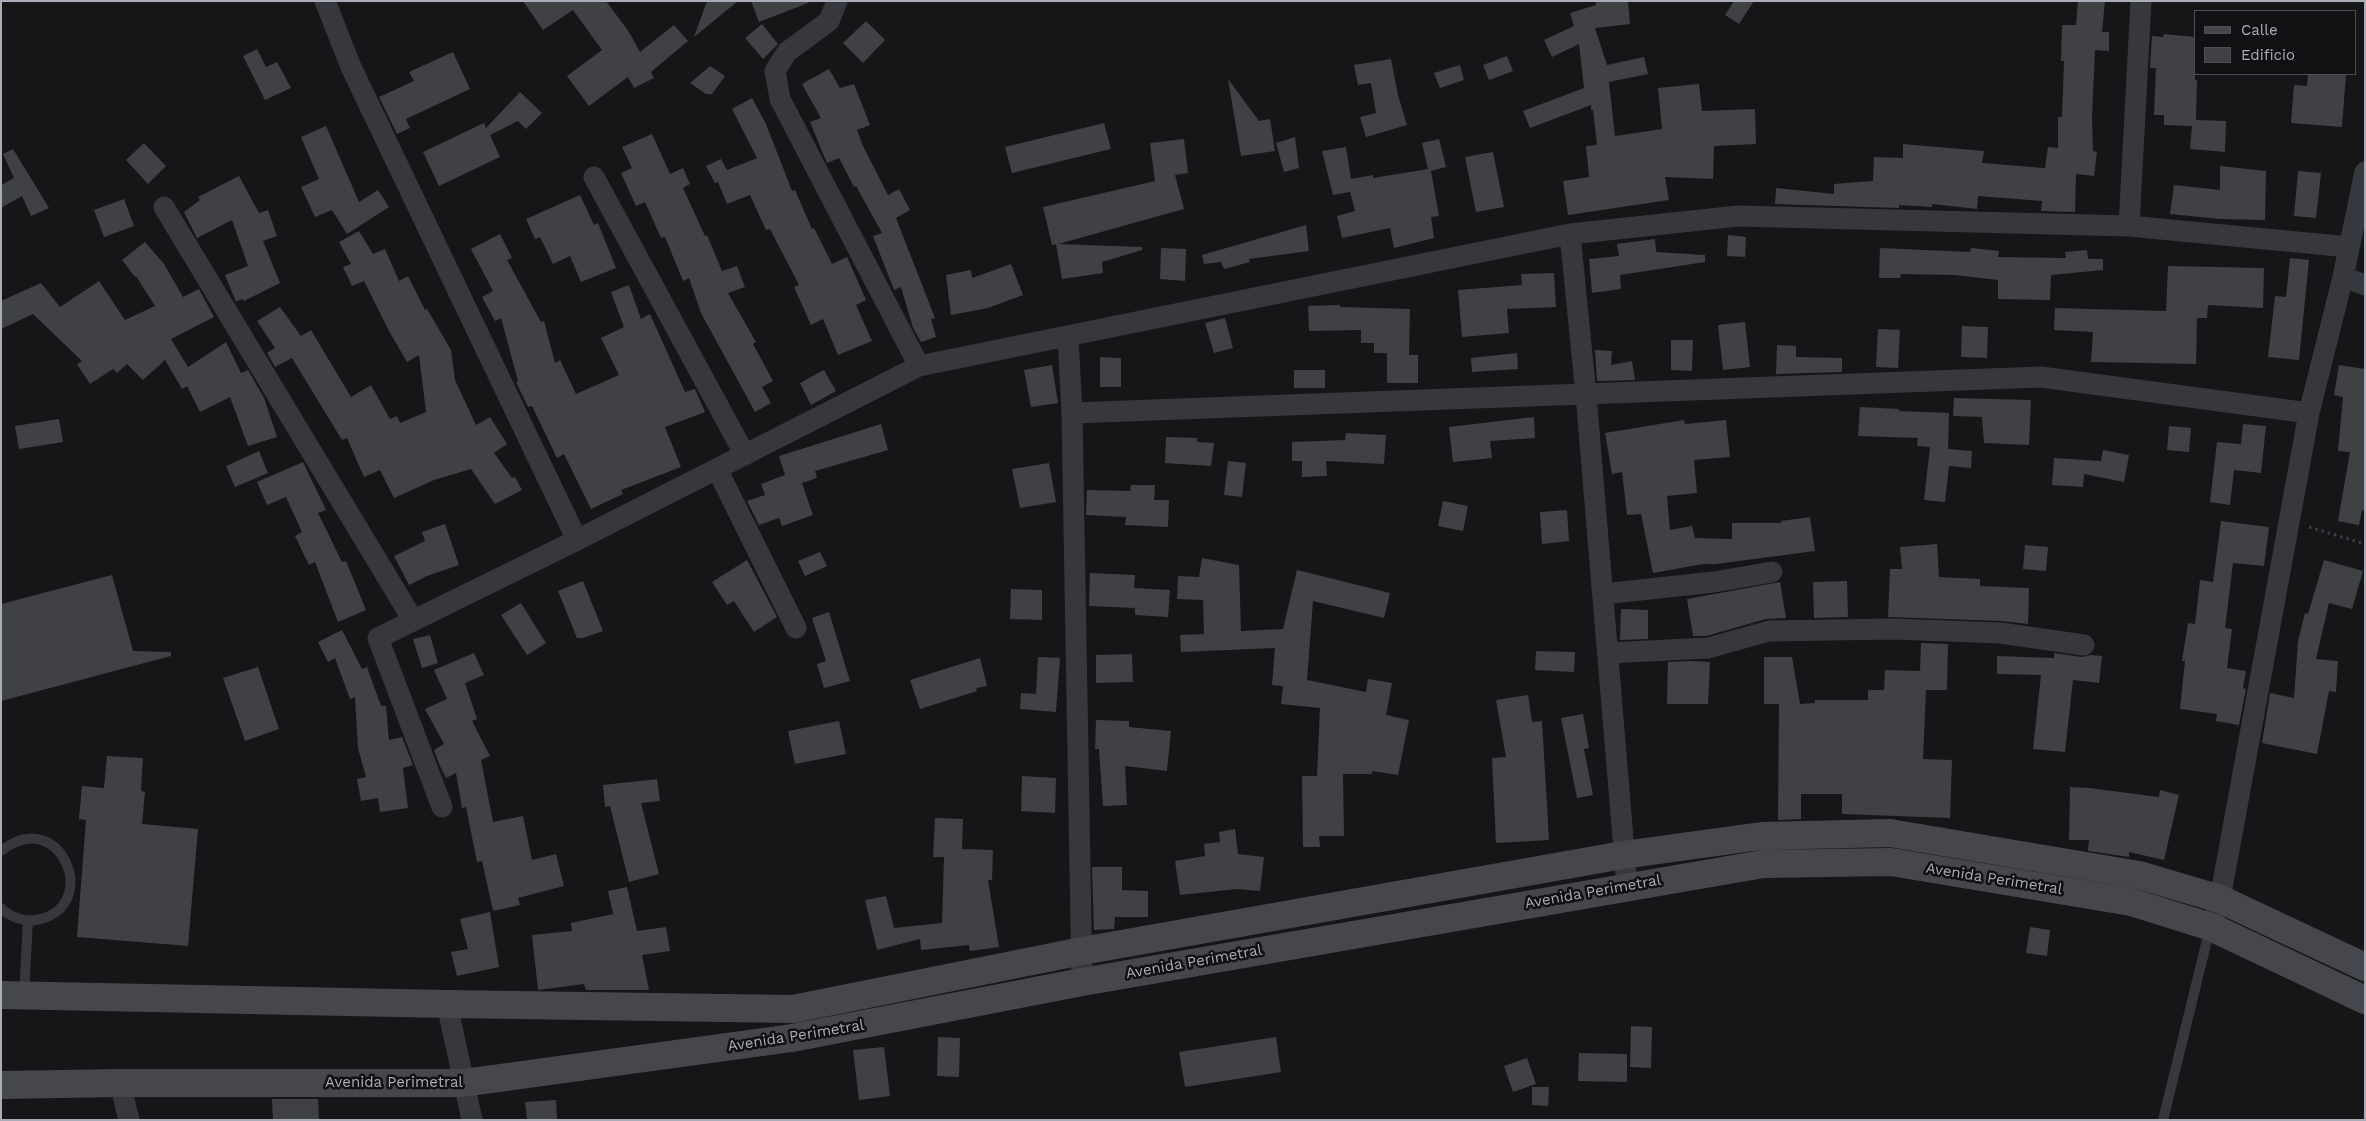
<!DOCTYPE html>
<style>
body{margin:0}
#map{position:relative;width:2366px;height:1121px;overflow:hidden;background:#161618;font-family:"Work Sans",sans-serif}
canvas{display:block}
.frame{position:absolute;inset:0;border:2px solid #a8adb8;pointer-events:none}
.legend{position:absolute;left:2194px;top:10px;width:162px;height:65px;box-sizing:border-box;background:#111113;border:1px solid #4d4f55;margin:0;padding:6px 9px;list-style:none;font-size:15px;color:#a8adb8}
.legend li{display:flex;align-items:center;gap:10px;height:25px}
.legend b{width:25px;border:1px solid #4d4f55}
</style>
<div id="map">
<canvas width="2366" height="1121"></canvas>
<div class="frame"></div>
<ul class="legend">
<li><b style="height:6px;background:#45474d"></b>Calle</li>
<li><b style="height:14px;background:#404145"></b>Edificio</li>
</ul>
</div>
<script>
const context = document.querySelector('canvas').getContext('2d');
context.lineJoin = 'round';
function fillPath(path, color) { context.fillStyle = color; context.fill(path, 'evenodd'); }
function stroke(path, color, width, dash) { context.strokeStyle = color; context.lineWidth = width; context.lineCap = dash ? 'butt' : 'round'; context.setLineDash(dash || []); context.stroke(path); }
function label(font, color, halo, rows, align = 'center') {
  context.font = font + ' "Work Sans",sans-serif'; context.lineWidth = 5; context.setLineDash([]); context.textBaseline = 'middle'; context.strokeStyle = halo; context.fillStyle = color; for (const [text, x, y, turn = 0] of rows) {
    context.save(); context.translate(x, y); context.rotate((+turn || 0) * Math.PI / 180); context.textAlign = isNaN(turn) ? turn : align; if (halo) context.strokeText(text, 0, 0); context.fillText(text, 0, 0); context.restore();
  }
}
fillPath(new Path2D(`
 M523,1h83l23,31 11,20 34,-27 14,16 -37,31 3,6 -20,10 -6,-11 -39,29 -22,-30 35,-26 -29,-40 -30,20z
 M707,1h31l-44,36z
 M751,1h57v2l-49,19z
 M1596,1h32l2,23 -35,4 12,37 37,-8 4,17 -39,8 6,54 47,-7 -4,-41 41,-4 3,27 53,-2 1,35 -42,2 -1,33 -48,-2 4,23 -101,15 -5,-34 26,-4 -3,-31 11,-1 -4,-35h-2v-5l-61,23 -7,-17 61,-23 -5,-44 -27,13 -8,-17 30,-14 -4,-13 26,-8z
 M1734,1h20l-15,23 -14,-9z
 M2078,1h27l-3,31h7v19l-14,-1 -3,67 1,34 4,1 -3,24 -18,-2 -1,38 -34,-1 1,-10 -64,-5 -1,13 -45,-5v3l-33,-2v3l-124,-4 1,-16 58,6v-10l39,-3 1,-24 29,1v-14l81,7 -2,12 63,5 3,-21 10,1v-31h4l2,-56h-3l1,-36h14z
 M866,21l19,19 -22,23 -20,-20z
 M762,24l16,20 -15,15 -18,-21z
 M2164,34l31,3v43h2l-1,40 30,1 -1,31 -35,-3 2,-23 -28,-1v-10h-10l2,-47h-6l2,-32 11,1z
 M257,49l9,18 11,-5 14,26 -26,12 -22,-44z
 M453,52l17,37 -64,30 4,9 -13,6 -18,-37 35,-16 -5,-9z
 M1507,56l6,15 -24,9 -6,-15z
 M1391,59l7,36 9,30 -41,12 -6,-20 16,-4 -5,-30 -13,2 -4,-20z
 M1460,65l4,15 -24,8 -6,-15z
 M710,66l15,10 -13,18h-6l-16,-11z
 M829,69l11,19 14,-4 16,41 -13,5 6,16 25,49 11,-6 11,21 -14,8 39,100 -4,1 5,18 -15,5 -8,-14 -12,-41 -7,3 -21,-54 9,-3 -26,-47 -2,1 -15,-29 -12,5 -3,-7 -14,-34 11,-4 -19,-34z
 M2308,74h38l-4,53 -51,-4 3,-38 13,1z
 M1228,79l31,42 11,-2 5,32 -34,5z
 M520,92l22,21 -16,16 -8,-8 -28,14 10,22 -61,29 -16,-34 61,-29 2,5z
 M752,98l14,26 26,67 3,-1 17,39 2,-1 18,36 15,-7 19,43 -10,5 16,36 -34,14 -15,-36 -12,6 -17,-38 5,-2 -29,-56 -4,1 -16,-35 -23,9 -9,-22 -3,1 -9,-17 15,-7 6,11 30,-12 -25,-49z
 M1104,123l7,26 -99,24 -7,-26z
 M326,126l33,76 19,-12 11,17 -42,27 -15,-24 -17,7 -14,-30 18,-8 -18,-42z
 M652,134l18,40 13,-6 7,16 -7,4 22,48 2,-1 15,36 15,-5 8,21 -17,6 28,49 -3,2 20,37 -11,6 9,16 -16,9 -54,-99 -12,-35 -6,3 -18,-44 -4,1 -16,-36 -9,4 -15,-33 11,-5 -10,-21z
 M1295,137l4,31 -15,4 -8,-29z
 M1184,139l4,34 -13,2 9,34 -126,35 84,3v3l-40,12 1,11 -41,6 -6,-35 -4,1 -9,-38 112,-26 -5,-38z
 M1439,139l7,28 -15,4 8,45 -8,1 3,21 -40,10 -4,-20 -48,10 -5,-22 18,-5 -5,-19 -17,3 -11,-44 24,-4 5,32 22,-4v3l55,-9 -6,-26z
 M144,143l22,23 -18,18 -22,-24z
 M13,149l36,59 -18,8 -9,-20 -21,12v-23l13,-7 -11,-24z
 M1493,152l11,55 -28,5 -11,-55z
 M2220,166l46,5 -1,49 -45,-1 -50,-5 4,-29 46,5z
 M2298,171l23,2 -5,45 -22,-2z
 M239,176l20,37 9,-3 9,26 -14,5 17,42 -36,18 -2,-2 -6,3 -11,-27 23,-9 -16,-46 -35,18 -13,-26 16,-12 -2,-3z
 M580,195l14,30 4,-2 18,45 -35,14 -11,-26 -17,8 -13,-27 -5,2 -9,-20z
 M124,199l10,27 -30,11 -10,-27z
 M1306,225l3,26 -60,8 1,3 -26,7 -3,-7 -17,2 -2,-9z
 M359,231l14,23 12,-5 14,32 9,-5 17,34 2,-1 24,41 4,30 21,45 14,-8 17,27 -13,9 18,25 3,-1 7,13 -27,14 -24,-35 -37,11 -40,18 -14,-28 -16,7 -17,-39 -5,2 -50,-82 -17,9 -8,-14 8,-5 -18,-27 23,-14 21,29 10,-6 40,67 20,-12 19,34 7,-3 3,7 26,-11 -7,-57 -12,7 -18,-31 -25,-50 -12,5 -9,-19 8,-3 -12,-22z
 M500,234l12,24 -5,2 34,62 3,-1 11,42 5,-3 16,34 43,-19 -18,-37 23,-11 -13,-35 18,-7 12,34 9,-5 35,78 10,-3 10,23 -40,15 16,40 -60,23 2,4 -32,15 -27,-55 -7,4 -25,-52 -4,1 -12,-25 2,-1 -17,-63 -6,3 -13,-24 11,-6 -22,-42z
 M1728,235l18,2 -1,20 -18,-1z
 M1655,239l1,13 49,3v7l-85,13 1,14 -29,4 -3,-34 30,-3 -2,-12z
 M145,242l19,22 19,33 16,-8 15,28 -43,22 17,28 38,-25 15,31 7,-3 16,28 13,39 -29,9 -18,-49 -30,15 -13,-26 -5,3 -17,-29 -22,20 -16,-16 -10,9 -4,-4 -23,15 -13,-20 5,-3 -49,-47 -32,15v-28l40,-18 19,24 39,-26 26,39 30,-14 -19,-30 -1,1 -13,-17z
 M1161,248l25,1 -1,32 -25,-2z
 M1880,248l90,4 1,-4 28,3 -1,6 68,1 -1,-6 22,-2 1,9h15v11l-52,5 -1,25 -52,-1v-19l-44,-5 -53,-1 -1,4h-21z
 M2290,258l19,2 -10,100 -31,-3 7,-61 11,1z
 M1011,264l12,31 -35,13 -37,7 -5,-40 25,-5 1,8z
 M2168,266l96,2 -1,40 -55,-3 -1,13h-10l-1,46 -105,-2 2,-30 -39,-2 1,-22 111,3z
 M1554,273l2,34 -49,2 2,24 -47,4 -4,-47 64,-5 -1,-11z
 M1340,305v2l70,2 -1,46h9v28h-31v-30h-13v-10h-13v-13l-52,1 -1,-25z
 M1225,318l8,30 -19,5 -9,-30z
 M1745,322l5,45 -27,3 -5,-45z
 M1962,326l26,1 -1,31 -26,-1z
 M1878,329l22,1 -2,38 -22,-1z
 M1671,340h22l-1,31 -21,-1z
 M1777,345l19,1v11l46,1v14l-66,2z
 M1595,350l17,1 -1,14 21,-4 3,19 -38,1z
 M1517,353l1,16 -46,3 -1,-14z
 M1100,357l21,1v29h-21z
 M1052,365l6,38 -27,4 -7,-37z
 M2339,365l26,4v142l-3,-1 -3,15 -21,-4 12,-69 -12,-1 5,-54 -9,-2z
 M824,370l12,21 -25,14 -11,-22z
 M1294,370h31v18h-31z
 M1954,398l77,2 -2,45 -45,-2 -2,-26 -29,-1z
 M1860,407l39,2v2l50,2 -1,36 24,2 -1,17 -22,-2 -4,36 -21,-2 6,-53 -13,-1 1,-8 -60,-2z
 M1534,417l1,21 -45,3 2,17 -39,4 -4,-35z
 M59,419l4,23 -44,7 -4,-23z
 M1684,420l1,4 41,-4 4,37 -36,3 3,33 -30,3 3,34 22,-4 3,12 37,1v-16h49v-2l29,-4 5,34 -99,13h-13l-50,9 -12,-59 -14,1 -5,-43 -10,2 -7,-41z
 M881,424l7,26 -73,21 2,7 -15,5 11,32 -31,11 -3,-8 -20,7 -12,-24 18,-6 -4,-11 24,-9 -6,-19z
 M2243,424l23,2 -5,47 -27,-3 -4,35 -20,-3 7,-60 24,2z
 M2169,426l22,2 -2,24 -22,-2z
 M1346,433l40,2 -2,29 -58,-3 1,15 -25,1v-16h-10v-19l53,-2z
 M1166,437l31,1v4l17,1 -3,23 -46,-3z
 M2103,450l26,5 -5,27 -40,-8 -1,13 -31,-2 2,-27 47,3z
 M259,451l9,22 -33,14 -9,-21z
 M1228,461l18,2 -4,34 -18,-2z
 M303,462l23,48 -8,3 24,49 4,-1 20,49 -28,12 -23,-60 -6,3 -14,-29 7,-4 -16,-35 -19,8 -10,-23z
 M1049,463l7,39 -36,6 -8,-39z
 M1131,485h24l-1,15h15l-1,27 -43,-2 1,-8 -40,-2 1,-25 43,1z
 M1443,501l25,5 -5,25 -25,-5z
 M1567,510l2,31 -27,3 -2,-32z
 M2221,521l48,6 -5,39 -31,-3 -8,65 7,1 -5,39 19,3 -3,17 3,1 -7,36 -23,-4 1,-7 -37,-5 5,-48h-3l6,-38 7,1 5,-44 13,2z
 M445,524l14,41 -32,11 -18,9 -15,-29 31,-15 -3,-9z
 M1937,544l2,33 41,2v7l49,2 -1,36 -27,-3 -113,-4 2,-48h12l-2,-22z
 M2025,545l23,2 -2,24 -23,-2z
 M820,552l7,14 -22,10 -7,-15z
 M1202,558l37,7 2,66 42,-2 14,-59 93,23 -6,25 -71,-17 -6,79 59,12 2,-13 24,4 -6,32 23,5 -11,55 -26,-4v3h-29l1,62h-25l1,11h-17l-1,-71h15l3,-68 -39,-4 2,-18 -11,-1 3,-37 -94,4 -1,-17 24,-1 -1,-34 -26,-1 1,-23 21,1z
 M747,560l30,57 -23,15 -20,-31 -7,4 -15,-23z
 M2324,560l39,11 -11,38 -23,-6 -13,56 22,2 -2,31 -7,-1 -12,63 -55,-11 8,-50 24,5 4,-57 7,-28 3,1z
 M1090,573l45,2 -1,13 36,2 -2,27 -33,-2v-7l-46,-2z
 M112,575l21,76 38,1v4l-170,45v-97z
 M583,581l20,50 -20,7h-6l-19,-47z
 M1847,581l1,36 -34,1 -1,-36z
 M1780,582l6,36 -20,1 -60,17h-13l-6,-37z
 M1011,589l31,1v30l-32,-1z
 M521,603l25,40 -19,12 -26,-40z
 M1621,609l27,1v29l-28,1z
 M829,612l21,69 -26,7 -7,-24 9,-3 -14,-43z
 M342,630l20,39 5,-2 14,39h5l3,34 13,-3 11,28 -10,3 5,40 -28,4 -2,-14 -17,3 -4,-22 9,-2 -8,-29 -3,-51 -5,2 -15,-41 -7,4 -10,-20z
 M430,635l8,28 -16,5 -9,-29z
 M1921,643l27,1 -1,46h-21l-3,69 29,1 -2,58 -108,-4v-20h-41v25l-23,1 1,-116h-15v-47h28l8,47 15,-1v-3h53v-10h16l1,-20 35,1z
 M1536,651l39,1 -1,20 -39,-2z
 M474,653l10,22 -19,8 12,36 -5,2 18,35 -9,4 12,62 30,-6 9,44 24,-6 8,32 -46,12 2,7 -27,6 -11,-50 -5,1 -11,-55 -4,1 -6,-35 -10,5 -6,-12 -6,-16 10,-6 -19,-35 22,-10 -13,-29z
 M2054,653l28,4 9,-2 11,1 -3,27 -26,-3 -8,72 -32,-3 8,-74 -44,-1v-18l57,2z
 M1132,654l1,28 -37,1v-28z
 M1038,657l22,1 -4,54 -36,-3 1,-16 15,1z
 M980,658l7,28 -11,2 1,3 -57,18 -10,-29z
 M1691,661l19,1 -2,42h-41l1,-42z
 M258,667l21,62 -34,12 -22,-63z
 M1528,695l4,27 10,-1 7,119 -53,3 -4,-85 14,-1 -10,-57z
 M1583,714l6,34 -5,1 9,46 -16,3 -16,-80z
 M1096,720l33,1v6l42,4 -4,40 -42,-5 2,39 -24,1 -4,-57h-4z
 M839,721l7,33 -51,10 -7,-33z
 M107,756l36,2 -2,33 4,1 -3,32 56,5 -10,117 -111,-9 9,-117 -7,-1 3,-33 22,2z
 M1022,776l34,2 -1,35 -34,-2z
 M657,779l3,22 -19,2 18,71 -30,8 -19,-76 -5,1 -2,-22z
 M2070,787l19,1 70,9 1,-7 19,5 -15,65 -35,-8v5l-41,-6 1,-11h-20z
 M935,818l28,1 -1,30 31,1 -1,30h-4l11,67 -29,4 -1,-6 -48,5 -1,-11 -43,11 -12,-50 21,-4 8,32 48,-5 2,-66h-11z
 M1235,829l3,25 26,3 -4,34 -23,-2 -57,6 -5,-34 30,-5 -1,-12 16,-2 -1,-10z
 M1092,867h30v23l26,1v26h-33l-1,12 -20,1z
 M627,887l10,44 29,-4 4,24 -28,4 7,35h-63l-2,-6 -46,6 -6,-55 40,-4 -1,-8 42,-9 -5,-23z
 M490,912l9,55 -42,9 -6,-24 17,-3 -8,-30z
 M2030,927l20,3 -3,26 -21,-3z
 M1631,1026l21,1 -1,41 -21,-1z
 M938,1037l22,1 -1,39 -22,-1z
 M1276,1037l5,35 -96,15 -6,-35z
 M884,1047l6,49 -31,4 -6,-50z
 M1579,1053l48,1v28l-49,-1z
 M1527,1058l9,26 -23,8 -9,-26z
 M1532,1087h17l-1,19 -16,-1z
 M272,1099h46l1,21h-46z
 M556,1100l1,19 -30,1 -2,-18z`), '#404145');
stroke(new Path2D(`
 M2309,527l56,17`), '#3d3f44', 3, [2.5, 4]);
stroke(new Path2D(`
 M1,851c59,-48 103,57 35,69 -12,2 -26,-3 -35,-12
 M24,995l4,-75
 M2163,1120l47,-192`), '#37383d', 10);
stroke(new Path2D(`
 M325,1l26,66 226,473
 M837,1l-8,20 -42,31 -12,19 5,28 139,267
 M594,177l151,278
 M164,207l249,413
 M2129,226l12,-225
 M1570,234l16,161 41,491
 M2343,277l22,8
 M1068,337l4,76 10,569
 M1072,413l969,-36 268,36
 M717,469l79,159
 M1603,594l111,-12 58,-10
 M1608,653l100,-5 61,-17 125,-2 106,4 84,12
 M442,807l-64,-169 199,-98 342,-174 651,-132 168,-18 391,10 220,21
 M2215,914l5,-15 89,-486 34,-136 22,-105
 M447,1004l25,116
 M120,1083l9,37`), '#37383d', 21);
stroke(new Path2D(`
 M1,995l446,9 346,5 289,-58 541,-96 138,-19 129,-3 249,42 81,24 145,68
 M1,1085l119,-2h343l329,-45 290,-56 681,-118 128,-2 240,40 80,25 154,73`), '#45474d', 28);
label('15px', '#a8adb8', '#111113', [
 ["Avenida Perimetral",1994,879,9],
 ["Avenida Perimetral",1593,892,-10],
 ["Avenida Perimetral",1194,962,-10],
 ["Avenida Perimetral",796,1036,-9],
 ["Avenida Perimetral",394,1083]
]);
</script>
